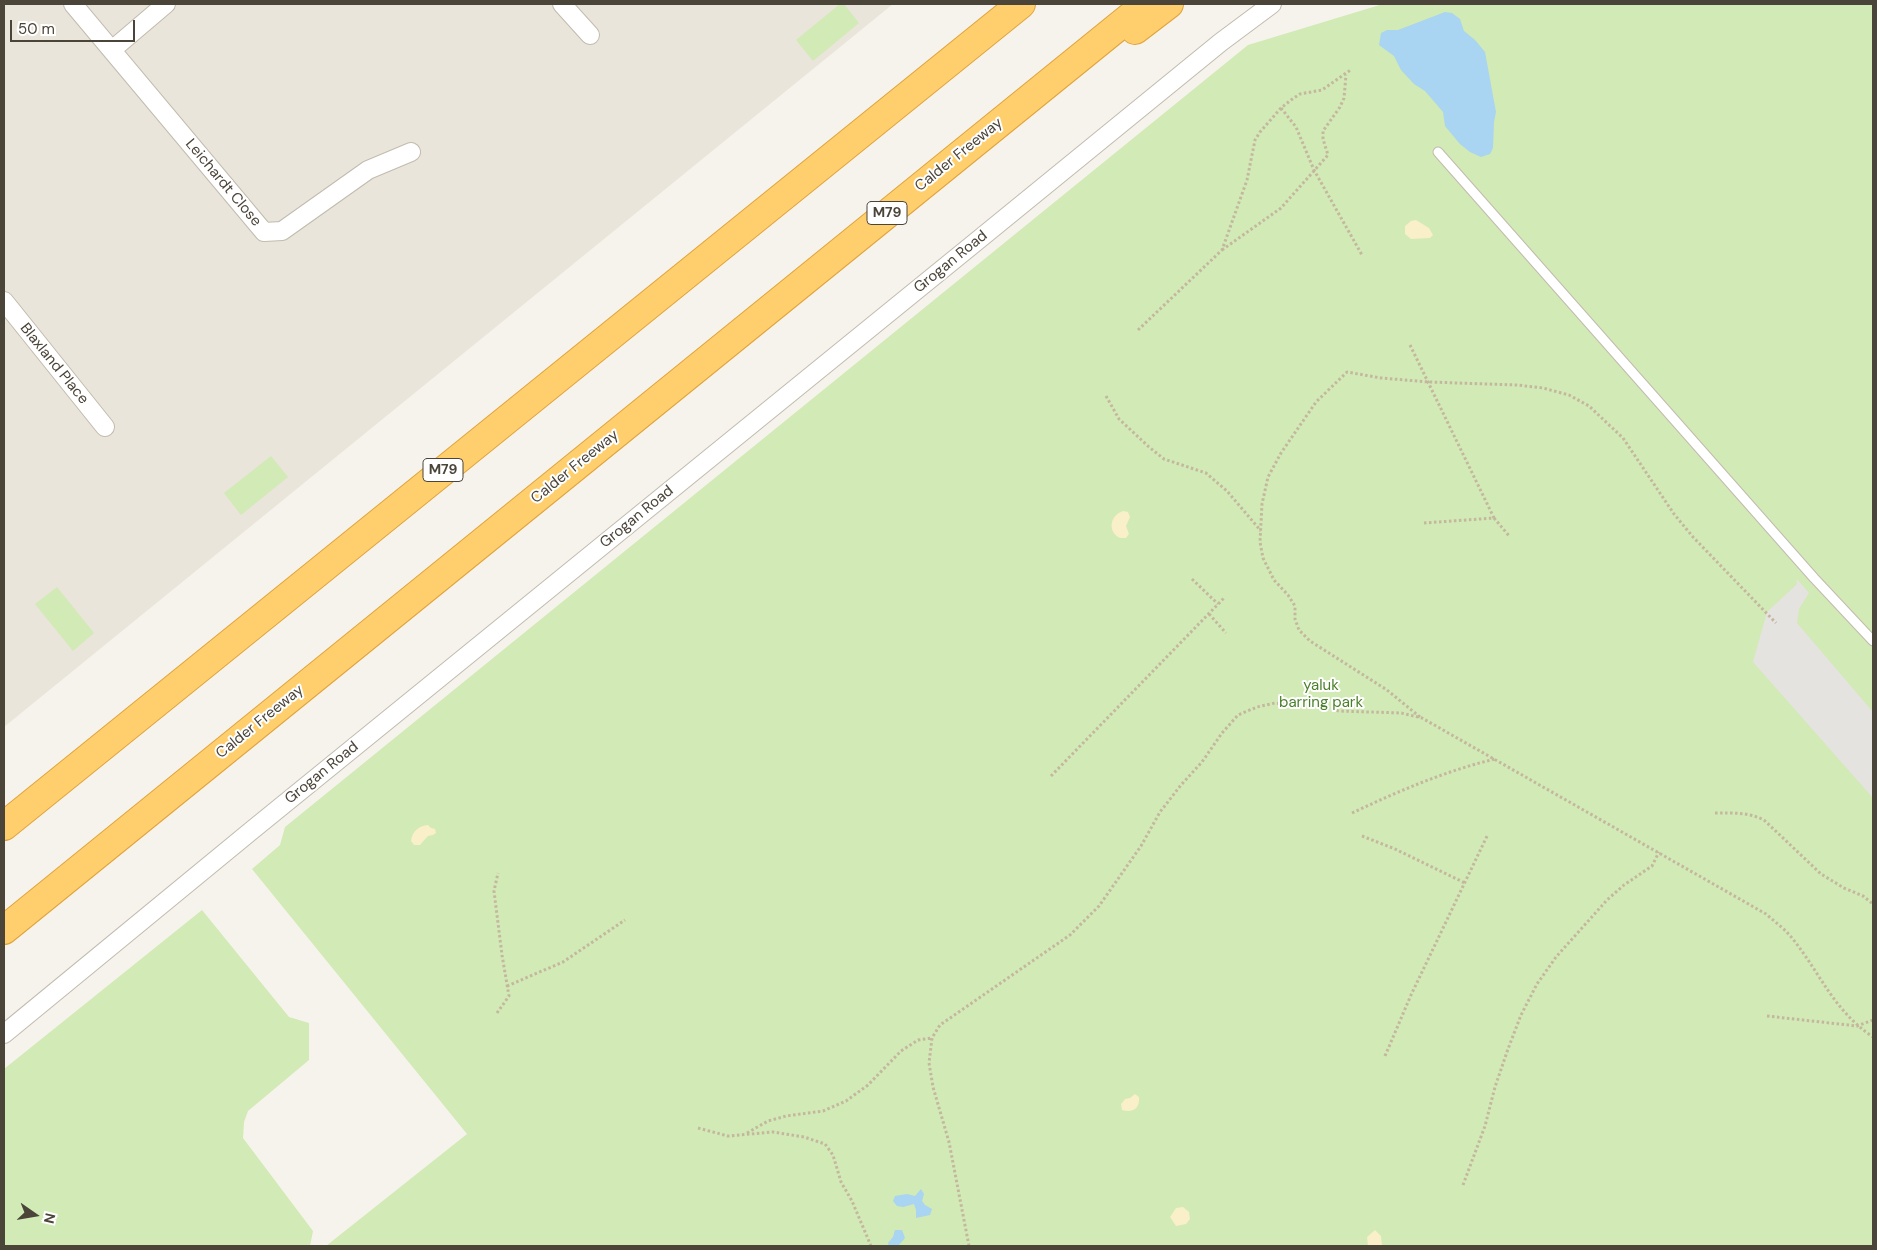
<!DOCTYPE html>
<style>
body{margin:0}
#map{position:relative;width:1877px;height:1250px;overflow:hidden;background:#f6f3ec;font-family:"DM Sans",sans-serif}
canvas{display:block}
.frame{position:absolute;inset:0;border:5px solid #4b4439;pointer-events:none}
.north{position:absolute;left:10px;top:1190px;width:50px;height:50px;-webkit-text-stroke:4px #fff;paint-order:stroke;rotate:103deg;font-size:14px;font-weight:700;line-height:20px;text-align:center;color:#4b4439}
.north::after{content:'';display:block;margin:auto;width:18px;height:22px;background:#4b4439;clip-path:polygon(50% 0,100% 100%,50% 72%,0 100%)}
.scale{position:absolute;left:10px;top:20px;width:125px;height:22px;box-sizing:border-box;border:2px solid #4b4439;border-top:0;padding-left:6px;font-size:15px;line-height:18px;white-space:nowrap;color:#4b4439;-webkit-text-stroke:4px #fff;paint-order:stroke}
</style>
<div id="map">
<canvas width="1877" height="1250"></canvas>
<div class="frame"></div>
<div class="north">N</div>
<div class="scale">50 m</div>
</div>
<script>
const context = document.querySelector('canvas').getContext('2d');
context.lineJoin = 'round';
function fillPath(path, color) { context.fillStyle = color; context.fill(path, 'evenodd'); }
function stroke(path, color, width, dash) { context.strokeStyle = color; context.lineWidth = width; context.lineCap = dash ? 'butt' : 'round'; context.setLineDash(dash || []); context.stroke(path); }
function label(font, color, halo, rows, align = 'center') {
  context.font = font + ' "DM Sans",sans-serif'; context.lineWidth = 4; context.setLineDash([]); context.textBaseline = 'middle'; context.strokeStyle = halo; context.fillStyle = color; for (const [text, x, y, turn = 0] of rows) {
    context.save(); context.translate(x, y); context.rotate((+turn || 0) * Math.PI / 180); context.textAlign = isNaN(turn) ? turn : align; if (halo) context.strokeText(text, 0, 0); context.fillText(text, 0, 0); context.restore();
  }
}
fillPath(new Path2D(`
 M4,4h889l-889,723z`), '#eae5da');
fillPath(new Path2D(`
 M840,4h4l15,19 -46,38 -17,-21z
 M1383,4h490v1242h-1547l141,-112 -215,-265 28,-24 5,-18 963,-782z
 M271,456l17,21 -47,38 -17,-22z
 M57,587l37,46 -21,18 -38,-47z
 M202,910l87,107 20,6v37l-61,51 -4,11 -1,16 70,93 -3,15h-306v-177z`), '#d2eab5');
fillPath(new Path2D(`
 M1416,220l13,8 4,7 -3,3 -19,1 -6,-5v-8l6,-5z
 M1123,511l5,1 2,5 -4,9 3,8 -3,4h-6c-13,-6 -10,-23 3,-27z
 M428,825l3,3 4,1 1,4 -3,2 -5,1 -8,9h-6l-3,-4c1,-10 8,-15 17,-16z
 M1135,1094l4,3c1,12 -6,16 -17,13l-1,-6 4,-5 5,-1z
 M1183,1207l6,5 1,7 -4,5 -10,2 -6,-9 6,-9z
 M1375,1230l6,6 1,10h-14l-1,-9z`), '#f9efc9');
fillPath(new Path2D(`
 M1797,579l12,14 -10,16 -2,14 76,89v86l-120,-136 14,-50 30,-28z`), '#e5e3e0');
fillPath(new Path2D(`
 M1445,12l7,1 8,6 4,12 11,9 10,12 11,60 -2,10 -1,26 -3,6 -9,3 -11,-5 -10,-8 -15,-18 -2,-14 -18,-21 -11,-7 -13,-14 -7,-14 -15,-11 2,-12 6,-3h11z
 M921,1189l3,5 -2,7 3,4 7,4 -2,6 -14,3v-8l-2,-6 -11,3 -6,-1 -4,-5 2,-5 12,-2 8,2z
 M895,1230h7l3,8 -7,8h-9l-1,-3 5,-6z`), '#a9d4f2');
const lane = new Path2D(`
 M1438,152l376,426 59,63`);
const street = new Path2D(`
 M73,4l191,228 18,-1 86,-61 43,-18
 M562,4l28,31
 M113,49l53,-45
 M4,301l101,126
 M4,1034l247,-203 726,-590 244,-199 51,-38`);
const highway = new Path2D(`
 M1135,30l34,-26
 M4,826l1017,-822
 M4,930l1142,-926`);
stroke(lane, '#c2bbae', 11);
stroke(street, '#c2bbae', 20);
stroke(highway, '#e0a43c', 30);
stroke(new Path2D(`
 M1281,108l15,19 18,43 48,85
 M1222,250l59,-42 47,-53 -5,-16v-8l17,-24 4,-9 2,-23
 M1138,330l84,-80 25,-70 8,-40 5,-8 21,-24 10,-8 9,-6 22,-4 30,-21
 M1410,345l84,173 -70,5
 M1106,396l13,23 30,28 15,12 42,14 21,18 34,40
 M1494,518l16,19
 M1192,579l26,25
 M1209,614l17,19
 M1420,717l-33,-27 -77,-49 -11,-11 -4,-11v-13l-7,-11 -14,-15 -11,-22 -3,-16 2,-38 6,-27 13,-24 35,-51 31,-30 34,6 48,4 88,3 26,3 26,7 20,11 34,32 51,76 19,23 83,86
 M1051,776l174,-179
 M1352,813c47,-22 93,-42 143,-54
 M1715,813c18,0 33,-1 49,7l57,54 23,14 19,8 10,8
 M1362,836l33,13 70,34
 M507,986l56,-24 62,-42
 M497,1013l12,-17 -7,-41 -8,-64 4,-18
 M1767,1016l90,10 16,-6
 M1385,1056l26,-61 77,-161
 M698,1128l30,8 45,-4 31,5 21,7 8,11 8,27 11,19 19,45
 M747,1133l21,-12 18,-5 37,-5 23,-10 22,-16 33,-34 17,-11 14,-2
 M1463,1185l22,-59 10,-39 13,-38 13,-34 16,-31 19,-27 51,-57 17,-15 28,-19 7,-14
 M969,1246l-20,-104 -16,-55 -4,-24 3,-25 8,-13 130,-90 29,-29 42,-60 19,-34 21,-27 21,-23 20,-29 16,-18 19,-8 18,-4 47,4 17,4 62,2 21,5 344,196c9,8 19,15 26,24 29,36 41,72 81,99`), '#c4b79f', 3, [2.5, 2.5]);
stroke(lane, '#fff', 9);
stroke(street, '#fff', 18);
stroke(highway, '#ffcf6e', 28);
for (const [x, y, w] of [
 [887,213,40],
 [443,470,40]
]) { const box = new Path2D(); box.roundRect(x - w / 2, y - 11.5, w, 23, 4); context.fillStyle = '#fff'; context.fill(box); stroke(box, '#4b4439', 1); }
label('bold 14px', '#4b4439', null, [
 ["M79",887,213],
 ["M79",443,470]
]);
label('15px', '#4b4439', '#fff', [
 ["Calder Freeway",959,155,-39],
 ["Leichardt Close",223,183,50],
 ["Grogan Road",951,262,-39],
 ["Blaxland Place",54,364,51],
 ["Calder Freeway",575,467,-39],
 ["Grogan Road",637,517,-39],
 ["Calder Freeway",260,722,-39],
 ["Grogan Road",322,773,-39]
]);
label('15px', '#4a7f2a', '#fff', [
 ["yaluk",1321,686],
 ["barring park",1321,703]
]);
</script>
